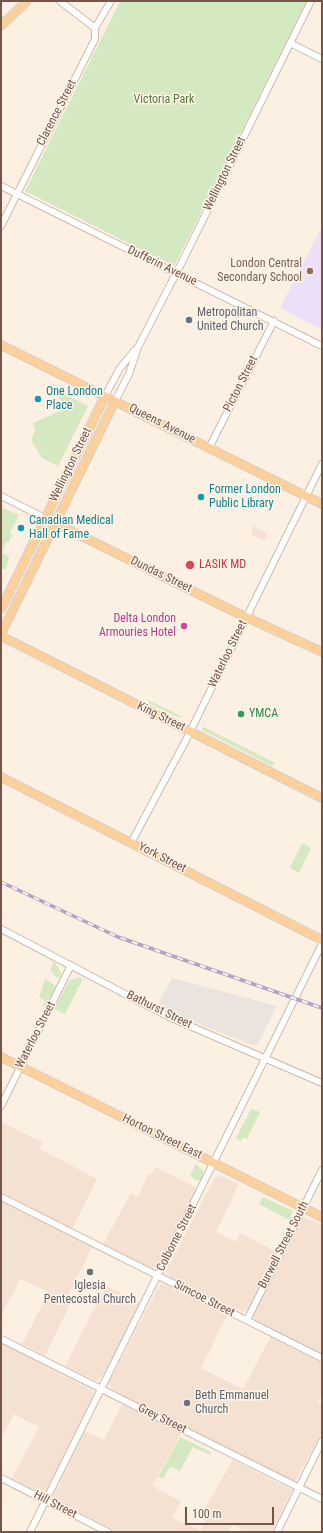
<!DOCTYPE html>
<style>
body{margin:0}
#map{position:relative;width:323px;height:1533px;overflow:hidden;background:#fcf0e2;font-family:"Roboto Condensed",sans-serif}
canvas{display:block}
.frame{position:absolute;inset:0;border:2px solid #745549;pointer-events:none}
.scale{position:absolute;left:185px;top:1507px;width:89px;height:18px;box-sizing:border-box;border:2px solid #745549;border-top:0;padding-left:5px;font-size:12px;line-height:14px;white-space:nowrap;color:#745549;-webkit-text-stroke:3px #fff4e8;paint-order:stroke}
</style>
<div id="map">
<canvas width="323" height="1533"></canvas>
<div class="frame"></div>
<div class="scale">100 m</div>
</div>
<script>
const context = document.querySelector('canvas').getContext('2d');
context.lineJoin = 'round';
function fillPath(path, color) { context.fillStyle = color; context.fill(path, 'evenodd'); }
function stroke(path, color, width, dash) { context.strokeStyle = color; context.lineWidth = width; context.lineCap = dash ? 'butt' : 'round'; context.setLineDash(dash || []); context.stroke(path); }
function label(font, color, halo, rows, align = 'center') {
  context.font = font + ' "Roboto Condensed",sans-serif'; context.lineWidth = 3; context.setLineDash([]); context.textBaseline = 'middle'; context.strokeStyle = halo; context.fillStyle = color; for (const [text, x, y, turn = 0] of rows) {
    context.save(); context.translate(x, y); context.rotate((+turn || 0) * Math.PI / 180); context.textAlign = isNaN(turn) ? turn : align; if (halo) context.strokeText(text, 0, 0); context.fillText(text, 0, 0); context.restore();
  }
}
fillPath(new Path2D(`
 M254,526l13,7 -3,8 -12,-6 1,-2 -2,-2z
 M1,1122l41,20 -2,7 57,30 -25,51 -71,-36z
 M156,1167l42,22 -40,76 -7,3 -48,-24 28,-51 7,4 10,-23 3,1z
 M217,1176l6,1 16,7 -23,48 20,10 4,-9 37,19 -27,56 -7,4 -72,-34 -4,-5v-4l47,-90z
 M1,1202l91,45 -26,53 5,2 -26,54 -23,-12 27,-52 -29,-13 -19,37z
 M303,1217l19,8v130l-66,-33 -3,-7z
 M162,1284l4,1 61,30 -26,53 42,21 28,-53 51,27v31l-4,8 4,3v27l-26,48 -3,1 -181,-90 -3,-8 49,-95z
 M106,1286l35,17 -38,73 -7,5 -31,-15z
 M1,1343l92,48 1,3 -47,95 -4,3 -4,1 -28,-13 28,-53 -25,-13 -13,25z
 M122,1404l59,29 -29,53 29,15 -9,17 28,12 9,-16 -6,-3 30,-51 59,30 -20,42h-33l2,-3 -9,-4 -4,7h-112l-58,-29 -4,-3v-5l31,-64 19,9z`), '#f4e1d1');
fillPath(new Path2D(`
 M172,978l105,28 -20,39 -7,-1 -59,-23 -33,-16z`), '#ebe3dd');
fillPath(new Path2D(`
 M322,226v104l-42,-22z`), '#eddff8');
fillPath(new Path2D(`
 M120,1h187l-133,265 -149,-75z
 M59,391l29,15 -30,60 -16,-8 -11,-18 4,-9 -2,-8 27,-12 3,-7 -5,-9z
 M1,507l18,8 -9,18 2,2 -3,7h-3l-4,11 7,3 -3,14 -5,-2z
 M148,700l33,16 -1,2 -30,-14z
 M204,727l71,36 -3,3 -70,-36v-2z
 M302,843l9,5 -12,25 -9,-5z
 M54,961l7,11 -1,5h-4l-6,-7z
 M79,977l4,2 -18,35 -11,-5 15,-28z
 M45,979l11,7 -10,20h-4l3,-5 -6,-4z
 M251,1109l9,3 -13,27 -4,-2 -2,4 -5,-3z
 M196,1164l7,7 -1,10 -7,-1 -5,-5z
 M263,1197l30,14 -4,9 -30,-16z
 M180,1437l31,15 -1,3 -17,-8 -13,24 -10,-5 -7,13 -5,-2z`), '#d4e9c1');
const minor = new Path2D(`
 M60,1l35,27
 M290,43l32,16
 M1,186l321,160
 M1,226l94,-187v-11l16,-27
 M105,396l15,-28 15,-18
 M115,401l14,-27 9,-27 44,-85 129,-261
 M209,448l65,-127
 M1,496l44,22
 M131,843l55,-103 136,-276
 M1,929l168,88 153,66
 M1,1106l70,-141
 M1,1197l321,161
 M247,1320l75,-150
 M1,1339l321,160
 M1,1478l107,54
 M30,1532l292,-588
 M277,1532l45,-91`);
const major = new Path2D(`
 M1,26l26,-25
 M1,345l321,159
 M45,518l188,93 89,41
 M1,609l104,-213
 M1,634l114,-233
 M1,636l321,162
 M1,777l321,163
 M1,1057l321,160`);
stroke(minor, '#cfb9ac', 8);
stroke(major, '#d8cfcc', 10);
stroke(minor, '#fff', 6);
stroke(major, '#fbd09b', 8);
const rail = new Path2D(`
 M1,882l117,55 204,71`);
stroke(rail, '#b2a2c5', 3.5);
stroke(rail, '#fff4e8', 2, [6]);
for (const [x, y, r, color] of [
 [310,271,4,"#8d6e63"],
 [189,320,4,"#6b7280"],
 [38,399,4,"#0f9aa8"],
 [201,497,4,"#0f9aa8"],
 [21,528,4,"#0f9aa8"],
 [190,565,5,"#e0444e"],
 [184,626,4,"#d1479c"],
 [241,714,4,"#2e9e5b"],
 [90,1272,4,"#6b7280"],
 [187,1403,4,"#6b7280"]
]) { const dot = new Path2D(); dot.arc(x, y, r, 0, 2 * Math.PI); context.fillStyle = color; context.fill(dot); stroke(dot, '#fff4e8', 1.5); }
label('12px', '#567941', '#fff4e8', [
 ["Victoria Park",164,100]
]);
label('12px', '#745549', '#fff4e8', [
 ["Clarence Street",57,113,-63],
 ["Wellington Street",225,174,-64],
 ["Dufferin Avenue",162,266,26],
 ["Picton Street",241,384,-63],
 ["Queens Avenue",162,424,27],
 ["Wellington Street",71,465,-64],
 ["Dundas Street",161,575,26],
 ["Waterloo Street",228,654,-64],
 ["King Street",161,717,26],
 ["York Street",162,858,27],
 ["Bathurst Street",159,1010,26],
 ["Waterloo Street",36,1035,-63],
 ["Horton Street East",162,1137,26],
 ["Colborne Street",177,1238,-63],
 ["Burwell Street South",284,1245,-63],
 ["Simcoe Street",204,1299,27],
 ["Grey Street",162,1419,26],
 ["Hill Street",55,1505,27]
]);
label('12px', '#785e54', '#fff4e8', [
 ["London Central",302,264],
 ["Secondary School",302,278]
], 'right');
label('12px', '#5b616d', '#fff4e8', [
 ["Metropolitan",197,313],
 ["United Church",197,327],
 ["Iglesia",90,1286,"center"],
 ["Pentecostal Church",90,1300,"center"],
 ["Beth Emmanuel",195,1396],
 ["Church",195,1410]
], 'left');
label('12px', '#0d838f', '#fff4e8', [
 ["One London",46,392],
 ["Place",46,406],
 ["Former London",209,490],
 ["Public Library",209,504],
 ["Canadian Medical",29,521],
 ["Hall of Fame",29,535]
], 'left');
label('12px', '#be3a42', '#fff4e8', [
 ["LASIK MD",199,565]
], 'left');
label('12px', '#b23c85', '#fff4e8', [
 ["Delta London",176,619],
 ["Armouries Hotel",176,633]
], 'right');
label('12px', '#27864d', '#fff4e8', [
 ["YMCA",249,714]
], 'left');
</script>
